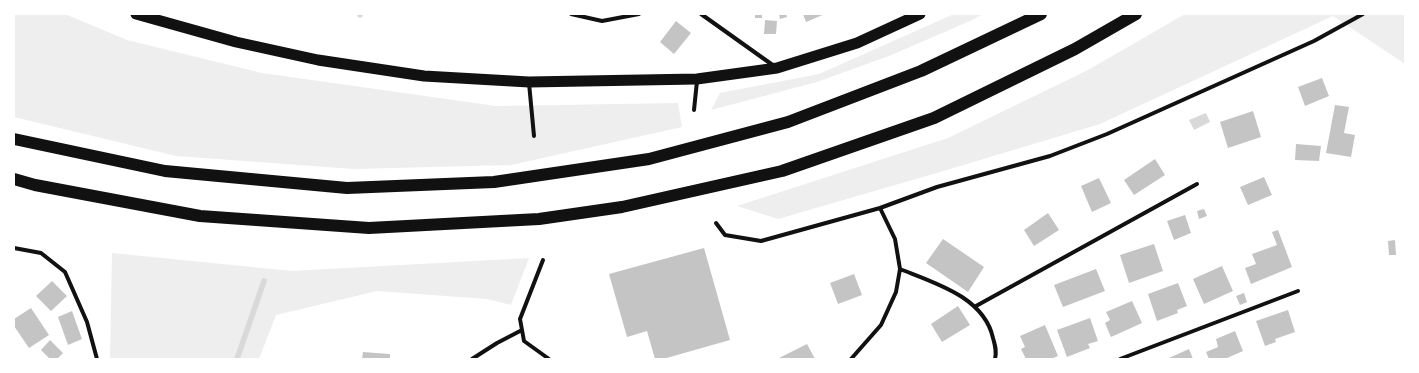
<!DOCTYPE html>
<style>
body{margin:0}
#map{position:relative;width:1419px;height:373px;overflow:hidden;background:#fff;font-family:"Space Grotesk",sans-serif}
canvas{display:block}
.frame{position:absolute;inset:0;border:15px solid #fff;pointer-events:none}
</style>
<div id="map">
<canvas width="1419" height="373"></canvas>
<div class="frame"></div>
</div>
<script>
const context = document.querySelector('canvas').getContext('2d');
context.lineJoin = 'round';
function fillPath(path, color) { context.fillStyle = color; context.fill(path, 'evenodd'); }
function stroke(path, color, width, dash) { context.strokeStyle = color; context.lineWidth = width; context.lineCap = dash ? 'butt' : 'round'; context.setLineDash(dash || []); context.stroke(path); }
fillPath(new Path2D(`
 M14,14h51l62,26 135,33 234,33 182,-3 4,24 -171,38 -157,4 -178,-13 -162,-39z
 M954,14h29l-13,7 -81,35 -72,26 -106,28 9,-17 99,-19z
 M1185,14h220v50l-72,-48 -233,108 -160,48 -162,47 -41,-13 211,-68 140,-68z
 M112,253l180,18 237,-13 -18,47 -24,-6 -110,-8 -101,24 -17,44h-149z`), '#eee');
fillPath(new Path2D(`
 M1206,113l4,9 -16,8 -5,-10z`), '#d9d9d9');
stroke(new Path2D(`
 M360,15v-1
 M237,359l27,-78`), '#d9d9d9', 5.5);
fillPath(new Path2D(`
 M755,14h7v4h-7z
 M779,14h7l1,3 -7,2z
 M803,14h22l-19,8z
 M765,20l12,1 -1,13h-12z
 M676,21l15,12 -17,21 -14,-12z
 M1322,78l7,18 -24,10 -7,-19z
 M1335,105l14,2 -5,26 11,2 -4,22 -25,-4z
 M1253,111l8,26 -33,11 -8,-26z
 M1296,144l25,2 -2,15 -24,-1z
 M1155,159l10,16 -31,20 -10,-15z
 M1264,177l8,18 -24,10 -8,-18z
 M1099,178l12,25 -19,9 -11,-26z
 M1204,209l3,7 -8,3 -2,-8z
 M1048,213l11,17 -25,16 -10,-16z
 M1185,215l6,18 -17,7 -7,-19z
 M1278,230l14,37 -41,17 -6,-16 11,-4 -4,-10 25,-9 -5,-13z
 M943,239l41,28 -16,25 -42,-29z
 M1395,240l1,15h-7l-1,-14z
 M1154,244l9,27 -34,12 -9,-28z
 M704,248l26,92 -67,19h-8l-8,-28 -20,6 -18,-63z
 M1222,266l11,25 -29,13 -11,-25z
 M1096,269l9,22 -42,16 -9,-22z
 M854,274l8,21 -24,9 -8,-21z
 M52,281l15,15 -16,15 -15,-15z
 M1178,283l9,23 -10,4 1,3 -21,8 -9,-27z
 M1244,293l3,9 -7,3 -4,-9z
 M1132,301l10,22 -31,14 -6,-14 5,-3 -4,-8z
 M958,306l12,19 -28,17 -11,-18z
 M31,308l18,27 -20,13 -15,-22v-7z
 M1288,310l7,22 -20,7 1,3 -11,4 -9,-25z
 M72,311l10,28 -14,6 -10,-28z
 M1090,318l8,23 -10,3 2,4 -23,9 -10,-27z
 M1045,325l13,31 -7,3h-25l-5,-10 4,-2 -5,-11z
 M1235,331l8,20 -18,8h-16l-3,-7 12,-5 -2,-8z
 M50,340l13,13 -6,6h-7l-9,-9z
 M807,344l8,15h-38z
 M1189,349l4,10h-23l-1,-1z
 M363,352l27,2v5h-28z`), '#c4c4c4');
stroke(new Path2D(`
 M571,14l31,7 37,-7
 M701,14l73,52
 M529,83l5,53
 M694,110l3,-29
 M880,208l15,31 5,30c35,14 84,28 93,69 2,7 4,13 2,21
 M716,223l9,12 36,6 119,-33 57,-21 113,-31 57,-22 207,-93 49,-27
 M14,248l27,5 24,19 22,50 10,37
 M543,260l-23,59 4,22 25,18
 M976,306l221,-122
 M472,359l25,-16 25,-13
 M851,359l30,-34 15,-33 4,-23
 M1120,359l178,-68`), '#111', 4);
stroke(new Path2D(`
 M136,14l100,28 82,18 106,16 105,6 168,-3 80,-11 80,-25 63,-29`), '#111', 11);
stroke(new Path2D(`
 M14,139l151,32 182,17 147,-6 155,-23 139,-37 133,-51 120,-57
 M14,179l21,6 165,31 169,12 170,-9 83,-12 160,-36 152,-53 141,-69 61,-35`), '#111', 12);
</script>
